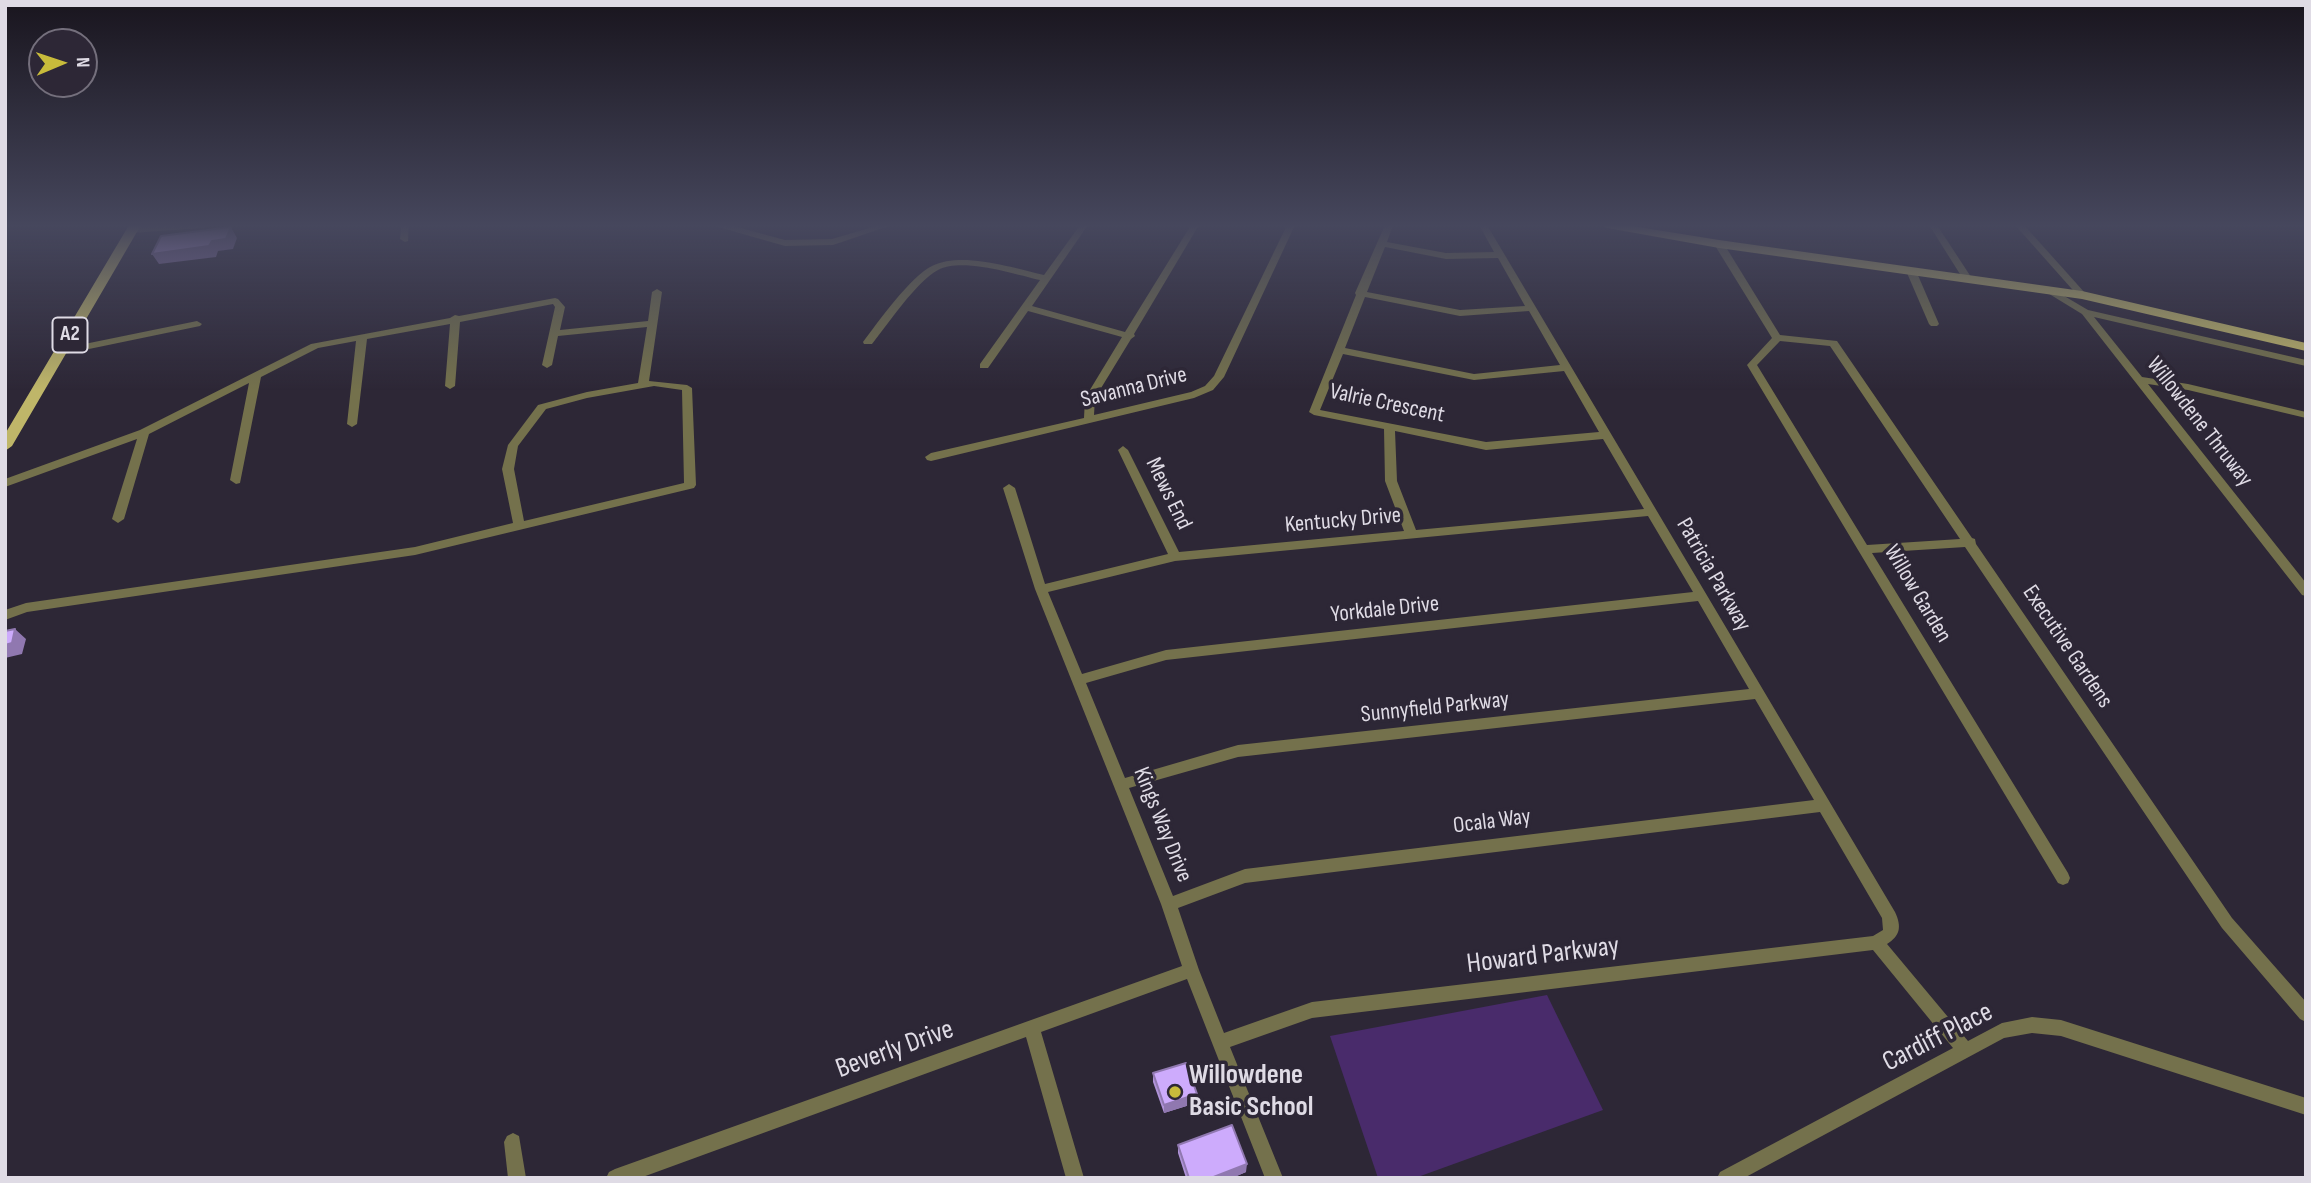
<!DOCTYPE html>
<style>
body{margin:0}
#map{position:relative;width:2311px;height:1183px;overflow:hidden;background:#2d2736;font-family:"Sofia Sans Condensed",sans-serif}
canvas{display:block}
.frame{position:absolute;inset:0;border:7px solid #dfdbe5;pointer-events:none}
.north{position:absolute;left:28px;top:28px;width:70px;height:70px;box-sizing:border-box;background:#2d2736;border:2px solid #746f7c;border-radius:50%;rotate:88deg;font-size:19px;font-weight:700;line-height:28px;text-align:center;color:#dfdbe5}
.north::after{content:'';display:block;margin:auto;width:24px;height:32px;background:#c8bb3b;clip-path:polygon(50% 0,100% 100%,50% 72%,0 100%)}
</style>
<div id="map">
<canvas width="2311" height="1183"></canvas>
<div class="frame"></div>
<div class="north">N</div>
</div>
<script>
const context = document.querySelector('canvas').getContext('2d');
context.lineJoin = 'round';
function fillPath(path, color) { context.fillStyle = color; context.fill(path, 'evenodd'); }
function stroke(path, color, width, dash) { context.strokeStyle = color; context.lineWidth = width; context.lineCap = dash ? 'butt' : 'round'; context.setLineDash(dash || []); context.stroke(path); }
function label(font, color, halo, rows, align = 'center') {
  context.font = font + ' "Sofia Sans Condensed",sans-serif'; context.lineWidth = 7; context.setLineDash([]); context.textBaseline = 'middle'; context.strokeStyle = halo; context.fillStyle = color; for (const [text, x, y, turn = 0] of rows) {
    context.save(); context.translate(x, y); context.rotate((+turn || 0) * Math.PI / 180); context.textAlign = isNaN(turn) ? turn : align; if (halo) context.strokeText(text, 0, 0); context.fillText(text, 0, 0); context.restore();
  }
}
fillPath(new Path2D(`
 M1547,995l56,115 -188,68h-37l-48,-142z`), '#492b6b');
fillPath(new Path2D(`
 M168,225h40l-4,3 -72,5 -5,-3 5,-3z
 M401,225h8l-1,16 -3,1 -5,-3z
 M717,225h13l55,15 47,-1 47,-14h13l-59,20 -48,1 -67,-19z
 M1080,225h8l-56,81 93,26 66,-107h8l-65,109 1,2 -4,3 -36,59 -1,17 97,-23 14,-6 9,-10 73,-151h8l-71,152 -11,13 -19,8 -263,63 -4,-1 -2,-3 6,-4 153,-35 1,-20 37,-61 -94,-26 -40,57h-8v-4l60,-84c-26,-6 -78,-23 -102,-10 -22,12 -50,54 -66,74h-8l-1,-2c15,-20 48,-66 69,-76 30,-15 81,2 112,9z
 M1385,225h8l-6,17 59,11 48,-1 -15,-27h8l408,687c7,15 5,24 -8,32l81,97 34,-18 30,-6 29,3 245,78v17l-245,-79 -29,-3 -28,5 -260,140h-27l3,-6 233,-124 -80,-98 -561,68 -82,29 53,131h-18l-78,-199 -146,53 43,146h-18l-40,-141 -386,141h-34l3,-6 6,-3 567,-203 -21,-62 -126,-315 -32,-101 6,-4 6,4 30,96 123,-30 -50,-104 5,-4 5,4 51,102 225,-21 -19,-50 -1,-52 -70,-14 -5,-3 47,-117 -1,-2zM1385,247l61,12 52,-1 27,48 -65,4 -93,-18zM1365,297l95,19 69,-5 31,54 -86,9 -129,-26zM1343,354l131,26 90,-9 35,61 -113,10 -166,-32zM1395,431l91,19 117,-11 41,70 -228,21 -19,-49zM1648,516l45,76 -527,58 -84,24 -34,-82 127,-31zM1698,601l51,88 -511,56 -113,33 -39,-95 80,-23zM1755,699l59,101 -569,69 -72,27 -44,-108 109,-31zM1820,812l62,106 1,12 -10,6 -561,66 -88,31 -25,-63 -21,-62 67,-25z
 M1929,225h8l36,55 -2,2h-6z
 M2015,225h9l61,68v4h-6z
 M1719,241l5,3 56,91 57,6 135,197 3,1 1,5 256,374 74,84v20l-6,-3 -78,-91 -257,-381 -93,6 196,320 2,5 -2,5 -5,2 -5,-2 -311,-518 25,-27 -58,-94zM1780,341l50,5 130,193 -93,6 -110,-180z
 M1912,270l5,3 22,51 -2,2h-6l-2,-2 -22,-51z
 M2049,287l39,23 218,50v6l-212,-49 48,60 46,7 118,28v6l-118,-28 -40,-6 158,199v13l-4,-1 -220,-281 -36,-22 -2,-2z
 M657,289l5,3 -13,89 38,4 5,3 4,97 -2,3 -279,67 -388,57 -22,8v-10l21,-7 389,-56 98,-24 -11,-54 6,-24 30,-40 49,-13 51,-9 9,-56 -89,9 -6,29 -5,3 -5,-3 13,-58 -2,-3 -93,18 -5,64 -5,3 -5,-3 5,-62 -83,15 -10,85 -5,3 -5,-3 9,-83 -38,7 -57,29 -21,106 -4,1 -6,-4 19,-97 -100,51 -25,85 -6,4 -6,-4 25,-80 -132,48v-8l135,-49 171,-86 139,-26 5,-3 4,1 96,-18 3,1 7,8 -5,23 88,-9 4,-29zM654,386l28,4 2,93 -160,38 -10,-52 4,-23 28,-37 41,-11z
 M197,321l5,3 -2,2 -140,29 -5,-3 5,-3z
 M513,1133l6,3 7,42h-18l-4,-36 3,-6z`), '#74714c');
fillPath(new Path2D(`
 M129,225h12l-129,221 -7,5v-17z
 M1601,225h25l93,15 363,51 224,52v8l-224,-52 -363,-51 -112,-20z`), '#bfb669');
fillPath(new Path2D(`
 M1153,1073l44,21 -1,9 -32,10 -11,-31z
 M1178,1145l68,27 -14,6h-46l-8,-25z`), '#b093d9');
fillPath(new Path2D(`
 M231,227l6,11 -4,11 -15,2 -2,6 -57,7 -7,-10 60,-13z
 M15,629l11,10 -4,15 -17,4v-13z
 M1197,1094l-1,9 -32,10v-8z
 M1247,1164l-1,8 -14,6h-21z`), '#9078b0');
const building = new Path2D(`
 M231,227l-5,12 -14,2 -3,5 -57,8 9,-18z
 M15,629l-3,14 -7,2v-14z
 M1186,1063l11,31 -33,11 -11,-32z
 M1232,1125l15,39 -36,14h-22l-11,-33z`);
fillPath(building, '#cdabfc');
stroke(building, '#9078b0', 2);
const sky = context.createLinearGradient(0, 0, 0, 390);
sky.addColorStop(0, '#19151e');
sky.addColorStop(0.58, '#46475d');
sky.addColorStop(1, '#46475d00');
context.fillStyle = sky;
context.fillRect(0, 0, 2311, 390);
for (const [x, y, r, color] of [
 [1175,1092,7,"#c8bb3b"]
]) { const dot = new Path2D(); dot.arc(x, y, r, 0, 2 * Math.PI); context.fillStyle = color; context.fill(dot); stroke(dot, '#2d2736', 2.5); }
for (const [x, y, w] of [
 [70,335,35]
]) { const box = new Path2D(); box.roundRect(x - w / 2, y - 17.5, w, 35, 5); context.fillStyle = '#2d2736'; context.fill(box); stroke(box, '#dfdbe5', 2); }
label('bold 21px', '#dfdbe5', null, [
 ["A2",70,335]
]);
label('23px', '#dfdbe5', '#2d2736', [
 ["Savanna Drive",1134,388,-14],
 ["Valrie Crescent",1387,404,12],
 ["Willowdene Thruway",2199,422,52],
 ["Mews End",1168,494,64],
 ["Kentucky Drive",1343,521,-5],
 ["Patricia Parkway",1713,575,60],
 ["Willow Garden",1917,594,59],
 ["Yorkdale Drive",1385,610,-6],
 ["Executive Gardens",2067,647,56],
 ["Sunnyfield Parkway",1435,708,-6],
 ["Ocala Way",1492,822,-7],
 ["Kings Way Drive",1162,825,68]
]);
label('28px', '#dfdbe5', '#2d2736', [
 ["Howard Parkway",1543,956,-7],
 ["Cardiff Place",1938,1038,-27],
 ["Beverly Drive",895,1050,-20]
]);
label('bold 28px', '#dfdbe5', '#2d2736', [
 ["Willowdene",1189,1076],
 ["Basic School",1189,1108]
], 'left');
</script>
